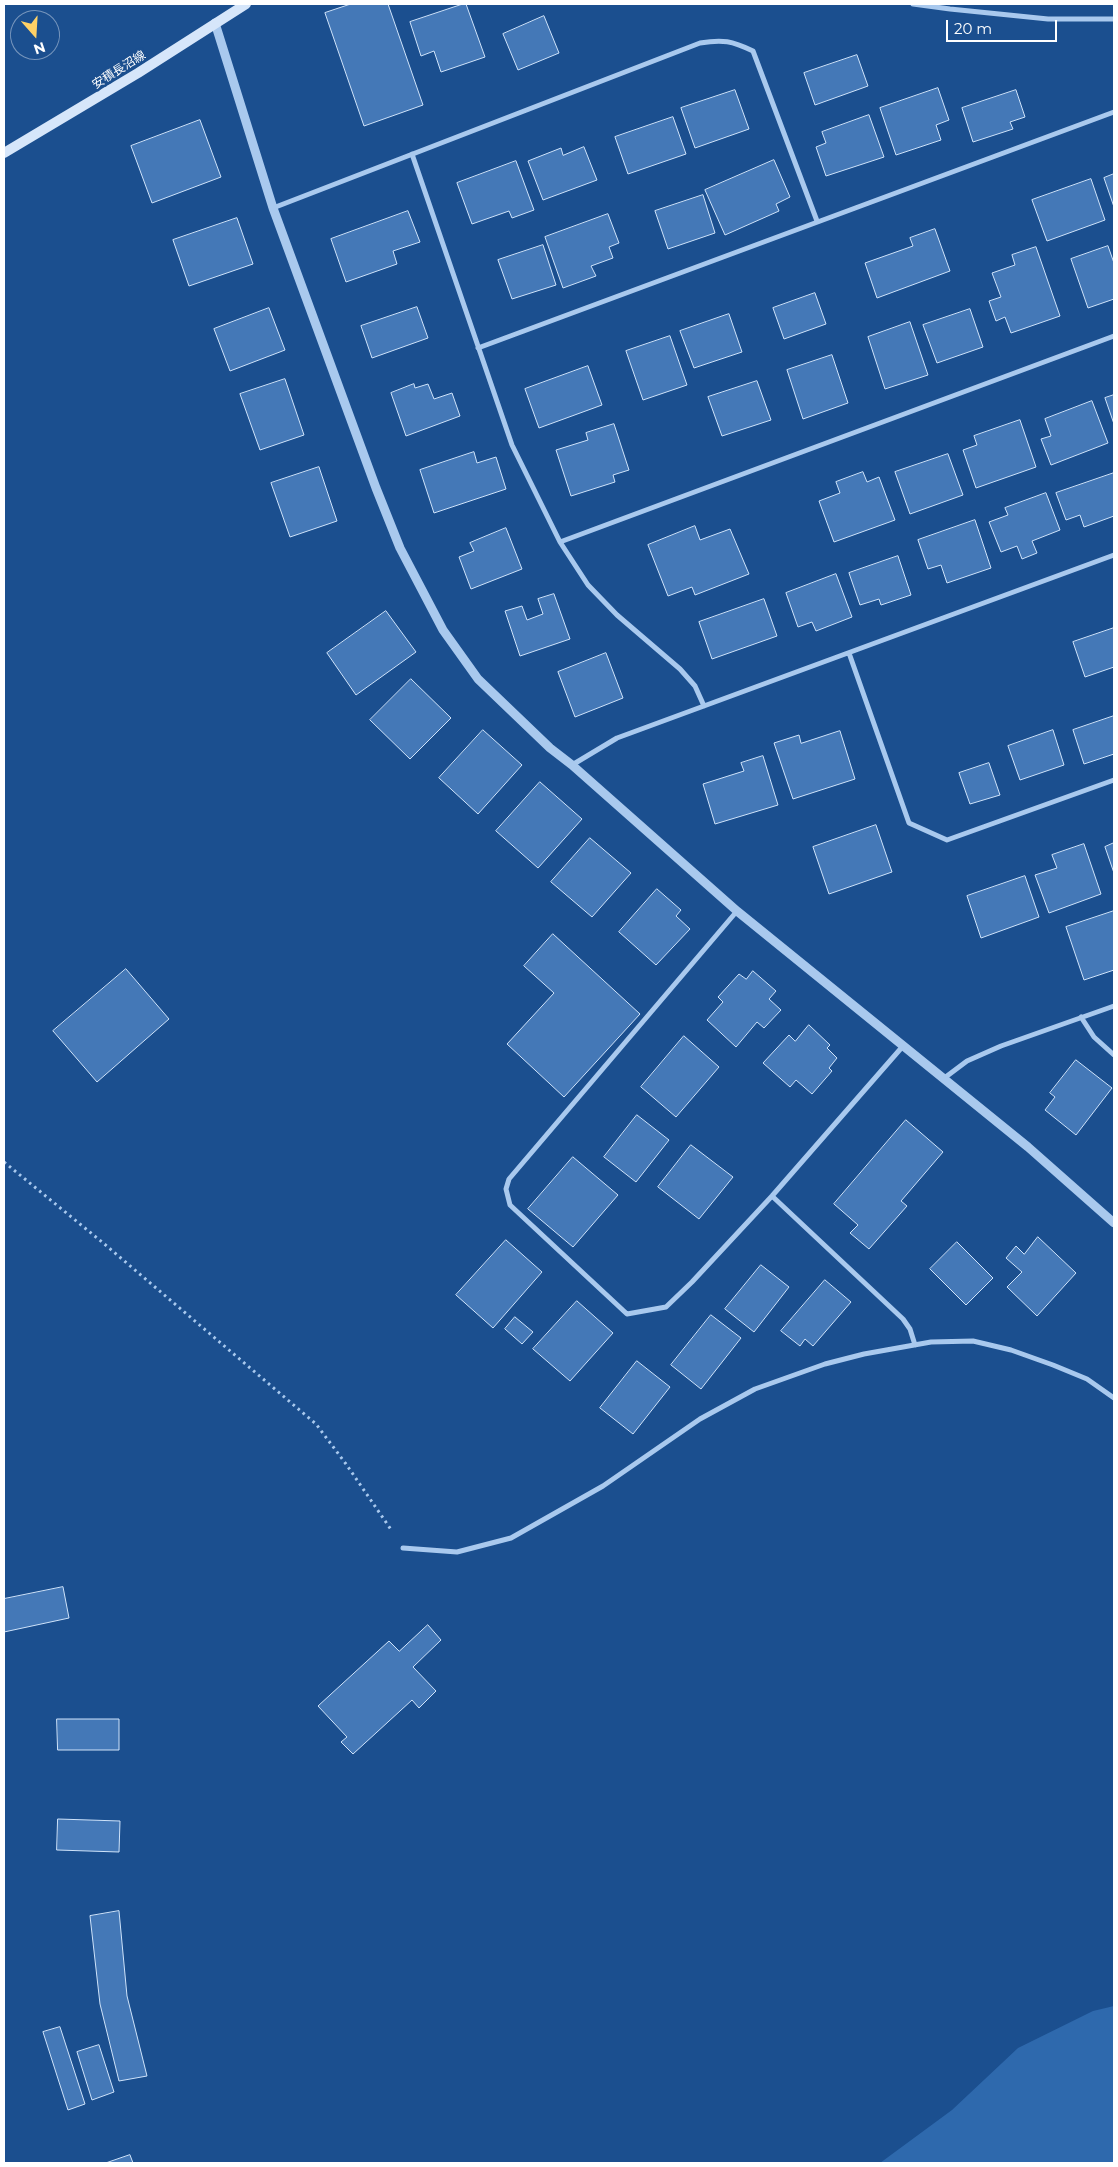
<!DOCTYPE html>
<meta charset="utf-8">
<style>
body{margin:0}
#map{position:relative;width:1118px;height:2167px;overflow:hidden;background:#1b4f8f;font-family:Montserrat,sans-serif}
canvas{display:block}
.frame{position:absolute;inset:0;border:5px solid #fff;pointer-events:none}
.north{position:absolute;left:10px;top:10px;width:50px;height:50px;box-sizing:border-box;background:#1b4f8f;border:1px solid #7695bc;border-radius:50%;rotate:161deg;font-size:14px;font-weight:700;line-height:20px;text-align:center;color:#fff}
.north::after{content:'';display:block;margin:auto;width:18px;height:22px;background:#ffd166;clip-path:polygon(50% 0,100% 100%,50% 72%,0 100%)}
.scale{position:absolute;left:946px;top:20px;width:111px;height:22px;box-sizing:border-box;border:2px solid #fff;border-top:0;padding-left:6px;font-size:15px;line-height:18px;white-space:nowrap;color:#fff;-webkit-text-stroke:4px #1b4f8f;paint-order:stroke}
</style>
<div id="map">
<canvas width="1118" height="2167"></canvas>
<div class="frame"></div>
<div class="north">N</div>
<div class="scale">20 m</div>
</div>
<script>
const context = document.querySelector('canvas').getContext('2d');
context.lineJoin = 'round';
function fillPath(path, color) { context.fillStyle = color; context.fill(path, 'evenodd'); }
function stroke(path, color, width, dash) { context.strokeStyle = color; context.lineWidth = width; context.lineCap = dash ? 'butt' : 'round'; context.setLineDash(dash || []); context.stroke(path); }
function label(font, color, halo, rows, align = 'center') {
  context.font = font + ' Montserrat,"Noto Sans JP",sans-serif'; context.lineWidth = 5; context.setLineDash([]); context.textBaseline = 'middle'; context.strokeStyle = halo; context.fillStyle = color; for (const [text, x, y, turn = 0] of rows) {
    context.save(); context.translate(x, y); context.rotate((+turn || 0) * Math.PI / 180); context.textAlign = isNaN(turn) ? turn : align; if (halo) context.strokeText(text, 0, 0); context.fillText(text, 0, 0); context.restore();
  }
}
fillPath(new Path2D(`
 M1114,2006v157h-234l72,-53 66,-62 75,-37z`), '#2e69ad');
const building = new Path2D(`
 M351,4h37l35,101 -59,21 -39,-113z
 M463,4h3l19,53 -44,15 -7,-21 -13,5 -11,-34z
 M544,16l15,37 -41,17 -15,-36z
 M857,55l11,31 -53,19 -11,-32z
 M938,88l11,32 -13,5 5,15 -45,15 -16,-47z
 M735,90l14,39 -54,19 -14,-40z
 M1016,90l9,27 -15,5 3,7 -40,13 -11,-34z
 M869,115l15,42 -58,19 -10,-29 10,-4 -4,-11z
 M673,117l13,37 -58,20 -13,-37z
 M200,120l21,57 -69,26 -21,-57z
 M584,147l13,33 -54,20 -15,-39 33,-13 2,7z
 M774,160l16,37 -14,7 3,7 -54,24 -20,-45z
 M516,161l18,49 -22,8 -3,-7 -37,13 -15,-41z
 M1114,174v33l-10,-29z
 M1091,179l14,41 -58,21 -15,-41z
 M703,195l12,38 -47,16 -13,-38z
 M408,211l12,31 -27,9 4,13 -51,18 -15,-43z
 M608,214l11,29 -10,4 4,11 -22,8 5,10 -33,12 -18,-51z
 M237,218l16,46 -64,22 -16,-46z
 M935,229l15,42 -73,27 -12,-35 48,-17 -3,-8z
 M543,245l13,40 -44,14 -14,-39z
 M1108,246l6,17v36l-26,9 -17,-49z
 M1036,247l24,69 -49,17 -6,-16 -9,4 -7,-20 12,-4 -9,-24 23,-8 -3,-10z
 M815,293l11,31 -42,15 -11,-31z
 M417,307l11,31 -56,20 -11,-32z
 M269,308l16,42 -55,21 -16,-42z
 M970,309l13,38 -46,16 -14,-38z
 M729,314l13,38 -48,16 -14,-37z
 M910,322l18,53 -43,14 -17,-52z
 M670,336l17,49 -44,15 -17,-49z
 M832,355l16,48 -45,16 -16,-49z
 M588,366l14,39 -63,23 -14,-39z
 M285,379l19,56 -44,15 -20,-56z
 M757,381l14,39 -49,16 -14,-39z
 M414,384l1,4 13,-4 6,15 18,-6 8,23 -54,20 -15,-43z
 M1114,395v29l-9,-26z
 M1092,401l16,42 -57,22 -10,-26 10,-3 -6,-17z
 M1020,420l16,47 -60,21 -13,-38 14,-5 -3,-9z
 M614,424l15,46 -16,5 2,7 -44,14 -15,-46 32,-10 -2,-7z
 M474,452l3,11 19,-6 10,32 -72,24 -14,-43z
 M948,454l15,41 -53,19 -15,-42z
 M319,467l18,54 -47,16 -19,-54z
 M863,472l4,10 12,-5 16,43 -61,22 -15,-41 21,-8 -4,-11z
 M1114,473v43l-30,11 -4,-12 -14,5 -10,-27z
 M1046,493l14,37 -28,11 5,12 -15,6 -5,-13 -16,6 -12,-30 19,-7 -3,-7z
 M975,520l16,48 -44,15 -6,-18 -13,4 -10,-29z
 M695,526l5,14 30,-11 19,45 -54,21 -3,-8 -24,9 -20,-51z
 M506,528l16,41 -51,20 -12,-32 15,-6 -4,-8z
 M898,556l13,39 -30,10 -2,-6 -19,6 -11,-32z
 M836,574l16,43 -36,14 -4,-9 -14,5 -12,-34z
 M554,594l16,45 -50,17 -15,-45 17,-5 5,14 16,-6 -5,-15z
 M764,599l13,37 -65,23 -13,-37z
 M386,611l30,41 -60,43 -29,-42z
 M1114,628v39l-29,10 -12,-35z
 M606,653l17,45 -48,19 -17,-45z
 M411,679l40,39 -41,41 -40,-39z
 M1114,716v38l-30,10 -11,-34z
 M483,730l39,35 -44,49 -39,-36z
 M1053,730l11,35 -44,15 -12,-34z
 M840,731l15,48 -62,20 -19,-56 25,-8 2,8z
 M763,756l15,49 -63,19 -12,-40 41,-13 -3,-8z
 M989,763l11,32 -30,9 -11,-31z
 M540,782l42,37 -44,49 -42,-37z
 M876,825l16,47 -63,22 -16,-47z
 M590,838l41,35 -39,44 -41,-35z
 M1114,843v30l-9,-26z
 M1084,844l17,50 -52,19 -14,-38 22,-7 -5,-13z
 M1025,876l14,41 -58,21 -14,-42z
 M657,889l24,21 -5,6 14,13 -34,36 -37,-33z
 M1114,911v59l-30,10 -18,-53z
 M553,934l87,80 -76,83 -57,-53 47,-51 -30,-27z
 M126,969l43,50 -72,63 -44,-51z
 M753,971l23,20 -7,8 12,11 -17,18 -7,-6 -21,25 -29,-27 16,-18 -5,-5 21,-23 7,5z
 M809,1025l21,20 -3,3 10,10 -8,10 3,3 -20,23 -16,-14 -6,7 -27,-24 26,-28 6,6z
 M684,1036l35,31 -43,50 -35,-30z
 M1076,1060l36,28 -36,47 -31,-25 10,-13 -5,-4z
 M637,1115l32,25 -33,42 -32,-25z
 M906,1120l37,32 -42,49 6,5 -38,43 -19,-16 8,-8 -24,-21z
 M691,1145l42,32 -34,42 -41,-32z
 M573,1157l45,38 -45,52 -45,-38z
 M1038,1237l38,36 -39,43 -30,-29 15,-15 -16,-14 10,-12 8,8z
 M506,1240l36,32 -49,56 -37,-33z
 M957,1242l36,36 -27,27 -36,-36z
 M761,1265l28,22 -35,45 -29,-23z
 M825,1280l26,22 -38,44 -8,-7 -5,7 -19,-15z
 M577,1301l36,32 -43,48 -37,-32z
 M711,1315l30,23 -40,51 -30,-24z
 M515,1317l18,15 -11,12 -17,-15z
 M637,1361l33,26 -37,47 -33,-26z
 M63,1587l6,31 -65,14v-33z
 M428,1625l13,15 -28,27 23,24 -17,17 -7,-8 -59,54 -12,-12 6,-5 -29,-31 71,-65 10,10z
 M57,1719h62v31h-61z
 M58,1819l62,2 -1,31 -62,-2z
 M119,1911l8,85 20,80 -28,5 -19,-77 -10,-88z
 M60,2027l25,77 -17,6 -25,-78z
 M99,2045l15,47 -22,8 -15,-48z
 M130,2155l3,8h-27z`);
fillPath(building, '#4478b7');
stroke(building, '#cfe3fa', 1);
stroke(new Path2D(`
 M4,1162l98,80 214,182 30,40 46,67`), '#a9c9ee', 3, [2.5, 4]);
stroke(new Path2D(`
 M913,4l37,5 98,10h66
 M412,154l100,291 48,97 28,43 29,30 63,54 15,17 9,20
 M273,208l427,-165c23,-4 32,-2 53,8l64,170
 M478,348l636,-236
 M560,542l554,-206
 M849,653l60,170 38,17 167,-60
 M572,765l45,-27 497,-183
 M737,911l-228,268 -3,10 4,16 117,109 39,-7 26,-25 80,-86 131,-150
 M1081,1017l13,20 20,18
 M943,1079l24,-18 34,-15 113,-40
 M772,1196l131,123 7,10 5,16
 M403,1548l54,4 54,-14 92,-52 97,-67 55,-30 70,-25 39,-10 67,-12 42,-1 38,9 42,15 34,14 27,19`), '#a9c9ee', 5);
stroke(new Path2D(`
 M215,23l58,185 103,280 24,60 43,82 35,49 72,69 22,17 165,146 291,236 86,76`), '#a9c9ee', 9);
stroke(new Path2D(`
 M4,153l134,-80 108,-69`), '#d6e6fa', 10);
label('12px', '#fff', '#1b4f8f', [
 ["安積長沼線",119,70,-32]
]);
</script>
